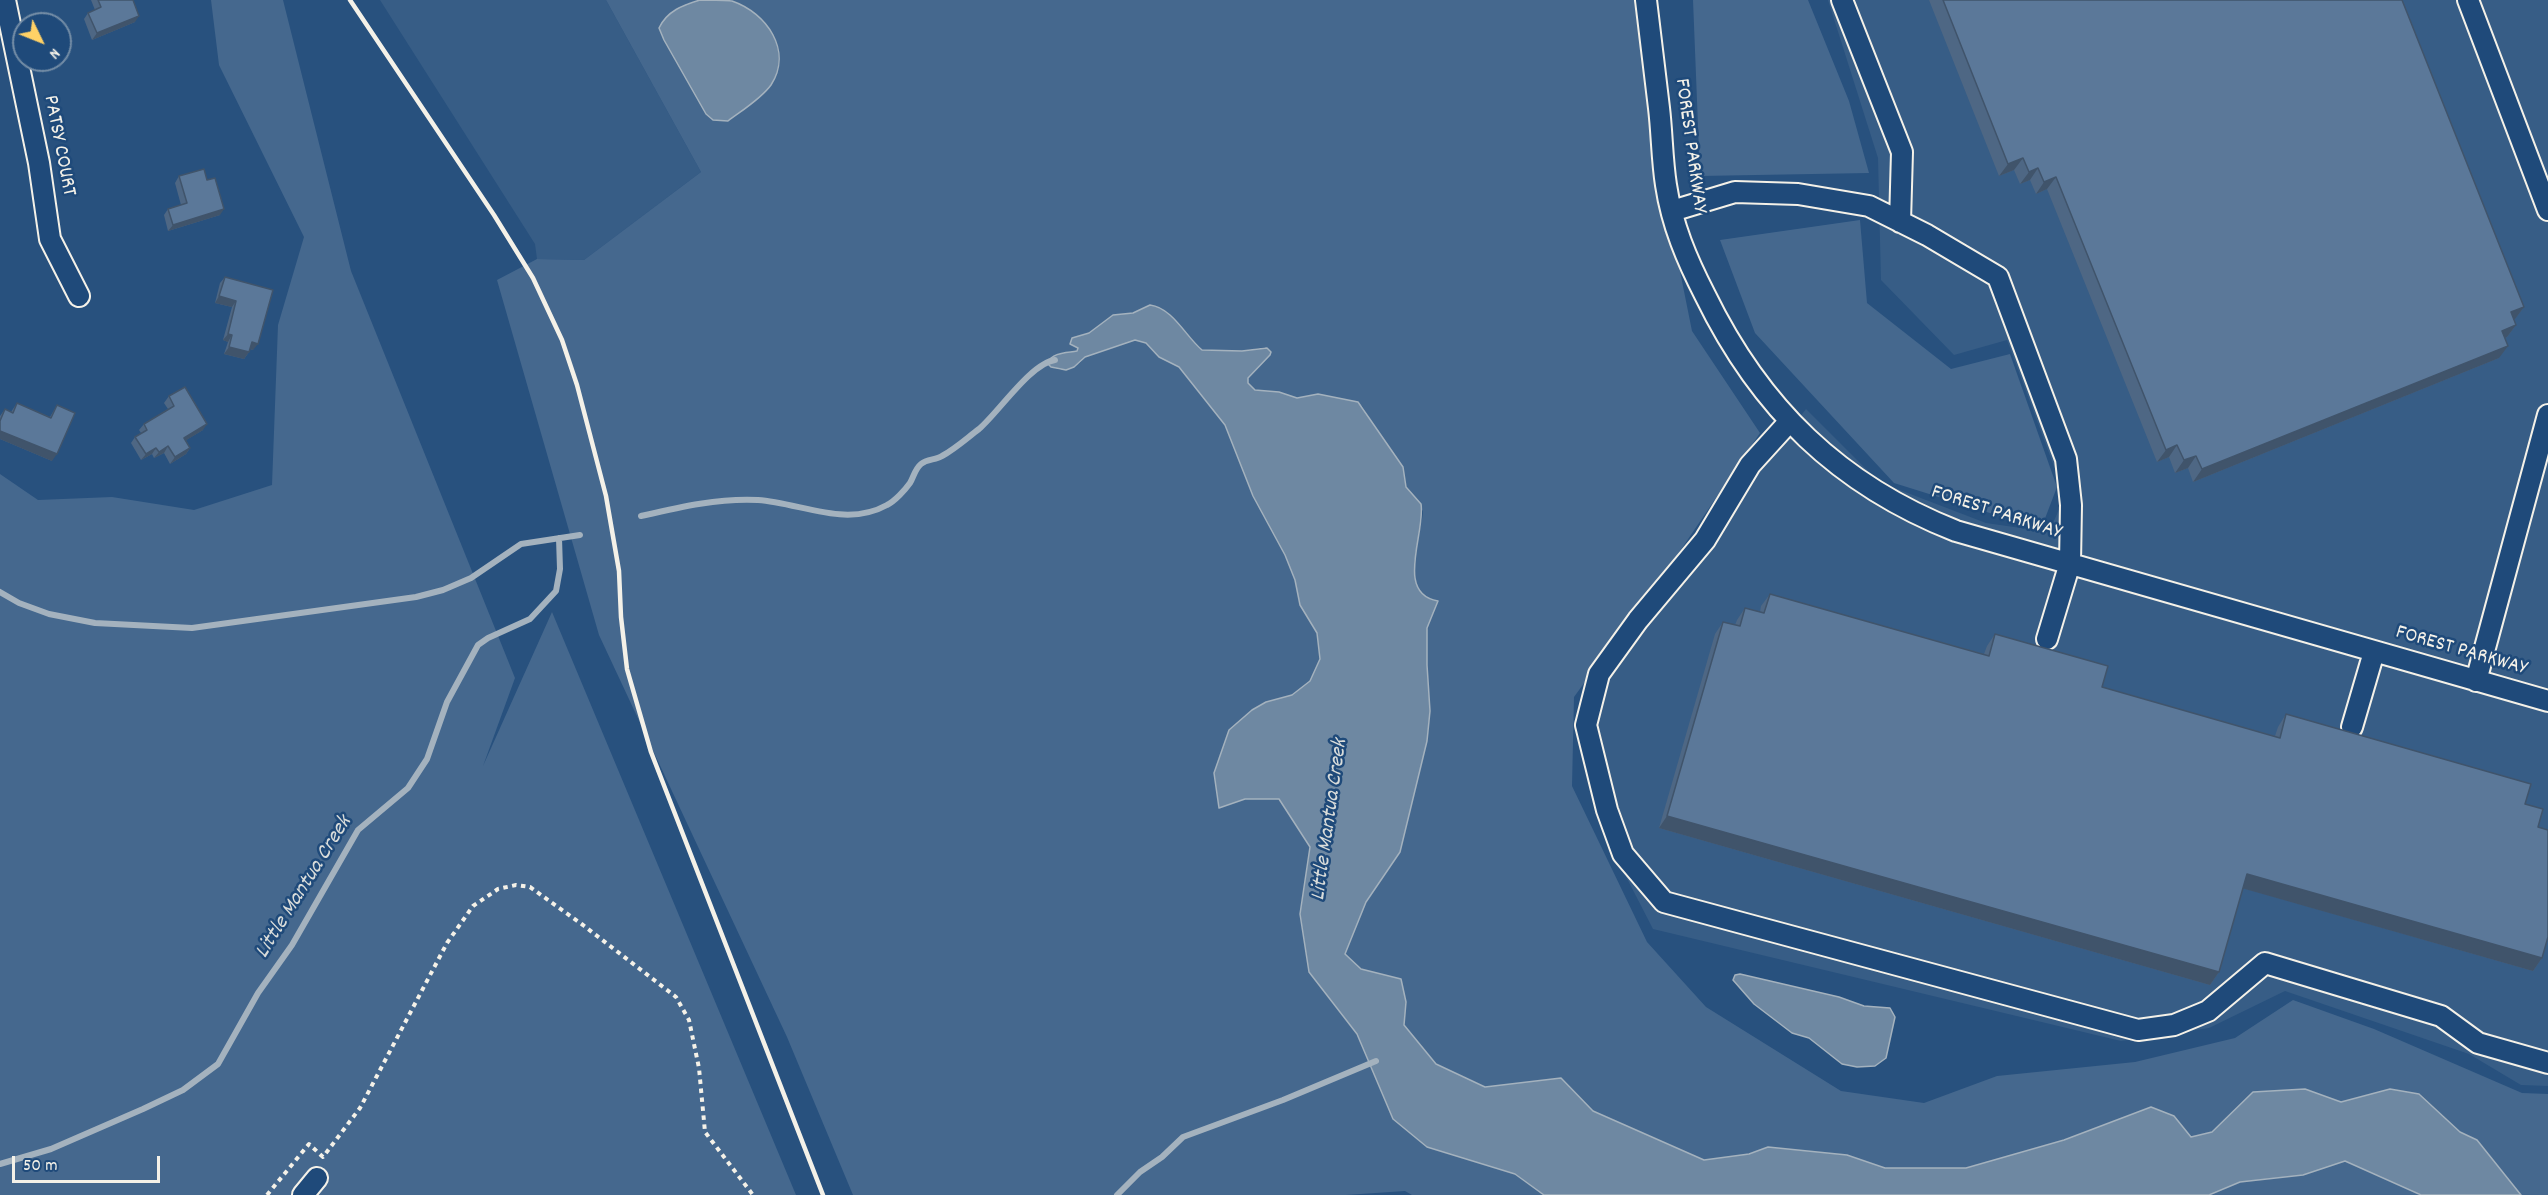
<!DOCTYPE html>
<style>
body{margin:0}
#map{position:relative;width:2548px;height:1195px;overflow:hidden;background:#28517e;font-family:Dekko,sans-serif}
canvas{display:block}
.north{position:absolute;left:12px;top:12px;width:60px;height:60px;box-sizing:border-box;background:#1f4a7a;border:2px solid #748da6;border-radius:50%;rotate:133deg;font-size:16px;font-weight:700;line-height:24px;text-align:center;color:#f4f1e8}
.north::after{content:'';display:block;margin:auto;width:21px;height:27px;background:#ffd166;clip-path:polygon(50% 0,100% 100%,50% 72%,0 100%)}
.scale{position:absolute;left:12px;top:1156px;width:148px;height:27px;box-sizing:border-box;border:3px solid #f4f1e8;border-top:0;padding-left:8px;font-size:18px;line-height:21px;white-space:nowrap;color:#f4f1e8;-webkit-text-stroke:4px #1f4a7a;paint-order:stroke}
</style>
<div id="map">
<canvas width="2548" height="1195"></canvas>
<div class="north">N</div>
<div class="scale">50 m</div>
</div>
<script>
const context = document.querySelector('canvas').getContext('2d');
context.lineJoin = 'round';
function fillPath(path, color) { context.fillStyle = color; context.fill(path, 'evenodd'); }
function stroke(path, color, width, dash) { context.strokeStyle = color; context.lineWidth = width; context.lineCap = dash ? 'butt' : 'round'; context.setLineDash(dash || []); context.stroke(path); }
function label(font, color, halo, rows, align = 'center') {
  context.font = font + ' Dekko,sans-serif'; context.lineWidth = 5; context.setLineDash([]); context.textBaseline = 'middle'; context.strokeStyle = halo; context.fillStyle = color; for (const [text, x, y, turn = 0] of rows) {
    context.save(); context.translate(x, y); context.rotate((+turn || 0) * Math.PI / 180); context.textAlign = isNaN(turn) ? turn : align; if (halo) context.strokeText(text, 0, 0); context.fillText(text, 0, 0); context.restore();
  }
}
fillPath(new Path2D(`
 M380,0h226l95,172 -117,88 -47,-1 -2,-15z
 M1828,0h720v1086l-27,-1 -52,-31 -184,-63 -76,37 -88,13 -468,-112 -50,-97 -19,-137 222,-286 73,73 107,41 63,9 16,-36 -58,-156 -53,15 -73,-75 -3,-122z`), '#375d86');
fillPath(new Path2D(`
 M211,0h72l68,271 164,407 -32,88 69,-154 244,583h-796v-721l38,26 74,-3 82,13 78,-25 6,-160 26,-88 -85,-172z
 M606,0h94l-14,4 62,5 -17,-9h903l17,127 41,204 68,102 -78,115 -108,149 -2,89 75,156 59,65 135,84 83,12 73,-27 138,-14 100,-24 58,-38 81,29 148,64 26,1v101h-27l-44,-55 -17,-8 -40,-38 -30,-5 -49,13 -36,-13 -52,3 -41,40 -21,5 -17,-21 -23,-9 -87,33 -98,28h-81l-38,-13 -79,-8 -19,7 -45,6 -111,-49 -32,-33 -75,9 -50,-23 -32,-39 2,-23 -5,-23 -40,-10 -16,-15 21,-52 34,-50 27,-111 3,-30 -3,-46v-37l11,-26c-41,-10 -17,-62 -15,-91l-17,-24 -6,-25 -7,-7 -31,-49 -44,-12 -21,4 -42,-8 -7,-7v-5l14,-15 3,-16 -23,4 -40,-1c-16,-13 -29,-42 -52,-45l-17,8 -20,2 -24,18 -17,5v7l6,3 -1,3c-11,1 -24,1 -29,12l3,4 9,3 20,-7 5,-6 50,-17 11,3 13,14 20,10 46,58 28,71 32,59 10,25 5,25 17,28 3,26 -10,22 -18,14 -26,7 -14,8 -23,20 -15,43 5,35 26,-9h34l31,48 -10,67 9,58 48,62 36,85 34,28 88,27 29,21h-132l-7,-4 -59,4h-493l-66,-158 -188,-402 -102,-355 40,-21 47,1 117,-88z
 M1693,0h115l41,101 20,72 -169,3z
 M1860,220l7,83 84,66 59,-15 47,133 -16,42 -147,-46 -139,-150 -35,-93z
 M2345,1161l76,34h-212l31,-13 63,-7z`), '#45688e');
const water = new Path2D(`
 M700,0c10,0 24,0 32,1 35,12 61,50 39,84 -10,14 -30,26 -43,36l-15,-1 -7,-6 -42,-74 -5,-12c8,-17 24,-23 41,-28z
 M1150,305c23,3 36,32 52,45l40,1 25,-3 4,4 -1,3 -22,23v5l7,7 24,2 18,6 21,-4 40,8 45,65 3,20 15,17c5,28 -27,90 17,97l-11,27v37l3,46 -3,30 -27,111 -34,50 -21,52 16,15 40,10 5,23 -2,23 32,39 49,23 76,-9 32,33 111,49 45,-6 19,-7 79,8 38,13h81l98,-28 87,-33 23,9 17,21 21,-5 41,-40 52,-3 36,13 49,-13 29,5 41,38 17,8 44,55h-100l-76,-34 -42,14 -63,7 -31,13h-665l-29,-21 -88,-27 -34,-28 -36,-85 -48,-62 -9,-58 10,-67 -31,-48h-34l-26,9 -5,-35 15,-43 23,-20 14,-8 26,-7 18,-14 10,-22 -3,-26 -17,-28 -5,-25 -10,-25 -32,-59 -28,-71 -46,-58 -20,-10 -13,-14 -11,-3 -50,17 -11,10 -8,3 -15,-3 -4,-4c6,-11 19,-10 30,-12l1,-3 -8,-4 2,-6 17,-5 24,-18 20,-2z
 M1740,974l99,23 25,9 26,2 5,9 -9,41 -11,8 -18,1 -15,-3 -33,-26 -17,-5 -38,-29 -21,-24 2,-5z`);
fillPath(water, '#6e88a2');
stroke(water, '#a4b2be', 1.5);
stroke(new Path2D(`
 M641,516c39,-9 77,-18 117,-16 43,3 88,28 129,5 8,-4 18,-15 23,-22 4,-7 5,-14 11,-19 6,-5 15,-4 21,-8 13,-7 25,-18 37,-27 19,-16 52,-66 76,-69
 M0,592l19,11 30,11 46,9 97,5 224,-31 27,-7 28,-12 50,-34 59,-9
 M0,1164l51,-15 92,-40 40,-19 35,-26 40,-71 34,-48 66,-115 50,-42 19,-29 20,-57 31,-57 10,-7 42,-19 26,-28 4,-22 -1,-31
 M1117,1195l23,-23 22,-15 21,-20 100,-37 93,-39`), '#a4b2be', 6);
const minor = new Path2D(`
 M5,0l34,163 11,76 29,57
 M1646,0c4,36 9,72 13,108 3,25 3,52 7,77 6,40 21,75 39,110 55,113 134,190 251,236l592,170
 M1842,0l60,152 -2,70
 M2468,0l80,210
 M1672,211l63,-19 63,2 71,12 58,29 71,42 68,182 5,46 -1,58 -23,76
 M1789,422l-39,43 -45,75 -67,80 -39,54 -13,51 21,85 16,44 41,48 474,128 36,-5 34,-14 57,-48 176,53 37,27 70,20
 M2476,681l72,-266
 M2352,727l22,-75
 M303,1195l14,-17`);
stroke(minor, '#f4f1e8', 24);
stroke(new Path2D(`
 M267,1195l42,-51 14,13 37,-49 87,-165 26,-37 25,-17 18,-4 14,2 53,38 93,72 13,23 10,48 6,64 48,63`), '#f4f1e8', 4, [4.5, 4.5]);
stroke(minor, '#1f4a7a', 20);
stroke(new Path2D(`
 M350,0l144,215 39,63 29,62 15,45 29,111 13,75 2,46 6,52 24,83 172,443`), '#f4f1e8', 4.5);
fillPath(new Path2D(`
 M91,0h42l2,22 -43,18 -8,-21 4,-6 7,-3z
 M1929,0h473l122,307 -10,13 2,5 -9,12 -2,1 -6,20 -306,124 -5,-14 -13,5 -6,-16 -12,5 -110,-273 -11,5 -6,-14 -10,4 -6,-14 -15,6z
 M179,176l28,4 13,35 -52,16 -4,-16 4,-6 13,-4 -6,-22z
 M225,277l48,13 -20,60 -3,-1 -1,3 -5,7 -20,-5 4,-12 -5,-2 9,-33 -17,-4 5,-20z
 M169,396l34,34 -17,10 4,8 -4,6 -16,10 -6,-11 -10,5 -2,-4 -11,6 -10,-17 4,-6 6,-4 -2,-3 5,-6 24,-15 -4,-6z
 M17,403l33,14 7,-12 -5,56 -52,-22v-23l5,-7 6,3z
 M1770,594l214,60 3,-8 8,-12 107,53 173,49 3,-9 8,-13 239,90 13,23 4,131 -9,13 -290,-83 -24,84 -9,13 -551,-157 56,-194 8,-12 12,3 2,-5 8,-12 15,4 1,-6z`), '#4e6784');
fillPath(new Path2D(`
 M139,16l-4,6 -43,18 5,-7z
 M2023,158l-9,12 -15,6 9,-12z
 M2038,168l-8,12 -10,4 9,-12z
 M2056,177l-9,12 -11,5 8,-12z
 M224,209l-4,6 -52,16 5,-6z
 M219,296l17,5 -4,6 -17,-4z
 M2524,307l-9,12 -13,6 9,-13z
 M2516,325l-9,12 -14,6 9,-12z
 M228,334l4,1 -4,7 -5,-2z
 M252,342l6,2 -5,6 -6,-2z
 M2508,346l-9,12 -306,124 9,-13z
 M229,347l20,5 -5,7 -20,-5z
 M207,424l-4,6 -23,14 4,-6z
 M0,431l57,23 -5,7 -52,-22z
 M2177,445l-8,12 -12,5 9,-12z
 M168,446l-4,7 -10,5 5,-6z
 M156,448l-4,6 -11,6 5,-6z
 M190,448l-4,6 -16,10 5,-7z
 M2196,456l-8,12 -13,5 9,-13z
 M1667,816l552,156 -9,13 -551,-157z
 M2247,874l295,84 -9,13 -295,-84z`), '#40546b');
const building = new Path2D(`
 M98,0h35l6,16 -42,17 -9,-20 13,-6z
 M1943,0h459l122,307 -13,5 5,13 -14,6 6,15 -306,123 -6,-13 -12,4 -7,-15 -11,5 -110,-273 -12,5 -6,-14 -9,4 -6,-14 -15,6z
 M204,169l3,11 8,-2 9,31 -51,16 -5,-16 19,-6 -8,-27z
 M225,277l48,13 -15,54 -6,-2 -3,10 -20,-5 3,-12 -4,-1 8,-33 -17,-5z
 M185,387l22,37 -23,14 6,10 -15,9 -7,-11 -9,6 -3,-4 -10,6 -11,-17 12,-7 -3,-6 30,-18 -5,-10z
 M17,403l34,15 6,-13 18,8 -18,41 -57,-23v-10l5,-12 8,4z
 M1770,594l219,62 6,-22 113,32 -6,21 178,51 6,-24 245,70 -6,20 18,5 -5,18 10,3v107l-6,21 -295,-84 -28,98 -552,-156 56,-194 17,4 5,-18 19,5z`);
fillPath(building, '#5b7899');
stroke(building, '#40546b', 1.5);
label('21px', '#f4f1e8', '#1f4a7a', [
 ["PATSY COURT",58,146,79],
 ["FOREST PARKWAY",1689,146,82],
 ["FOREST PARKWAY",1996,514,18],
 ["FOREST PARKWAY",2461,652,16]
]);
label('italic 22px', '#d9dcda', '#1f4a7a', [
 ["Little Mantua Creek",1331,820,-82],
 ["Little Mantua Creek",305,888,-58]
]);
</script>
